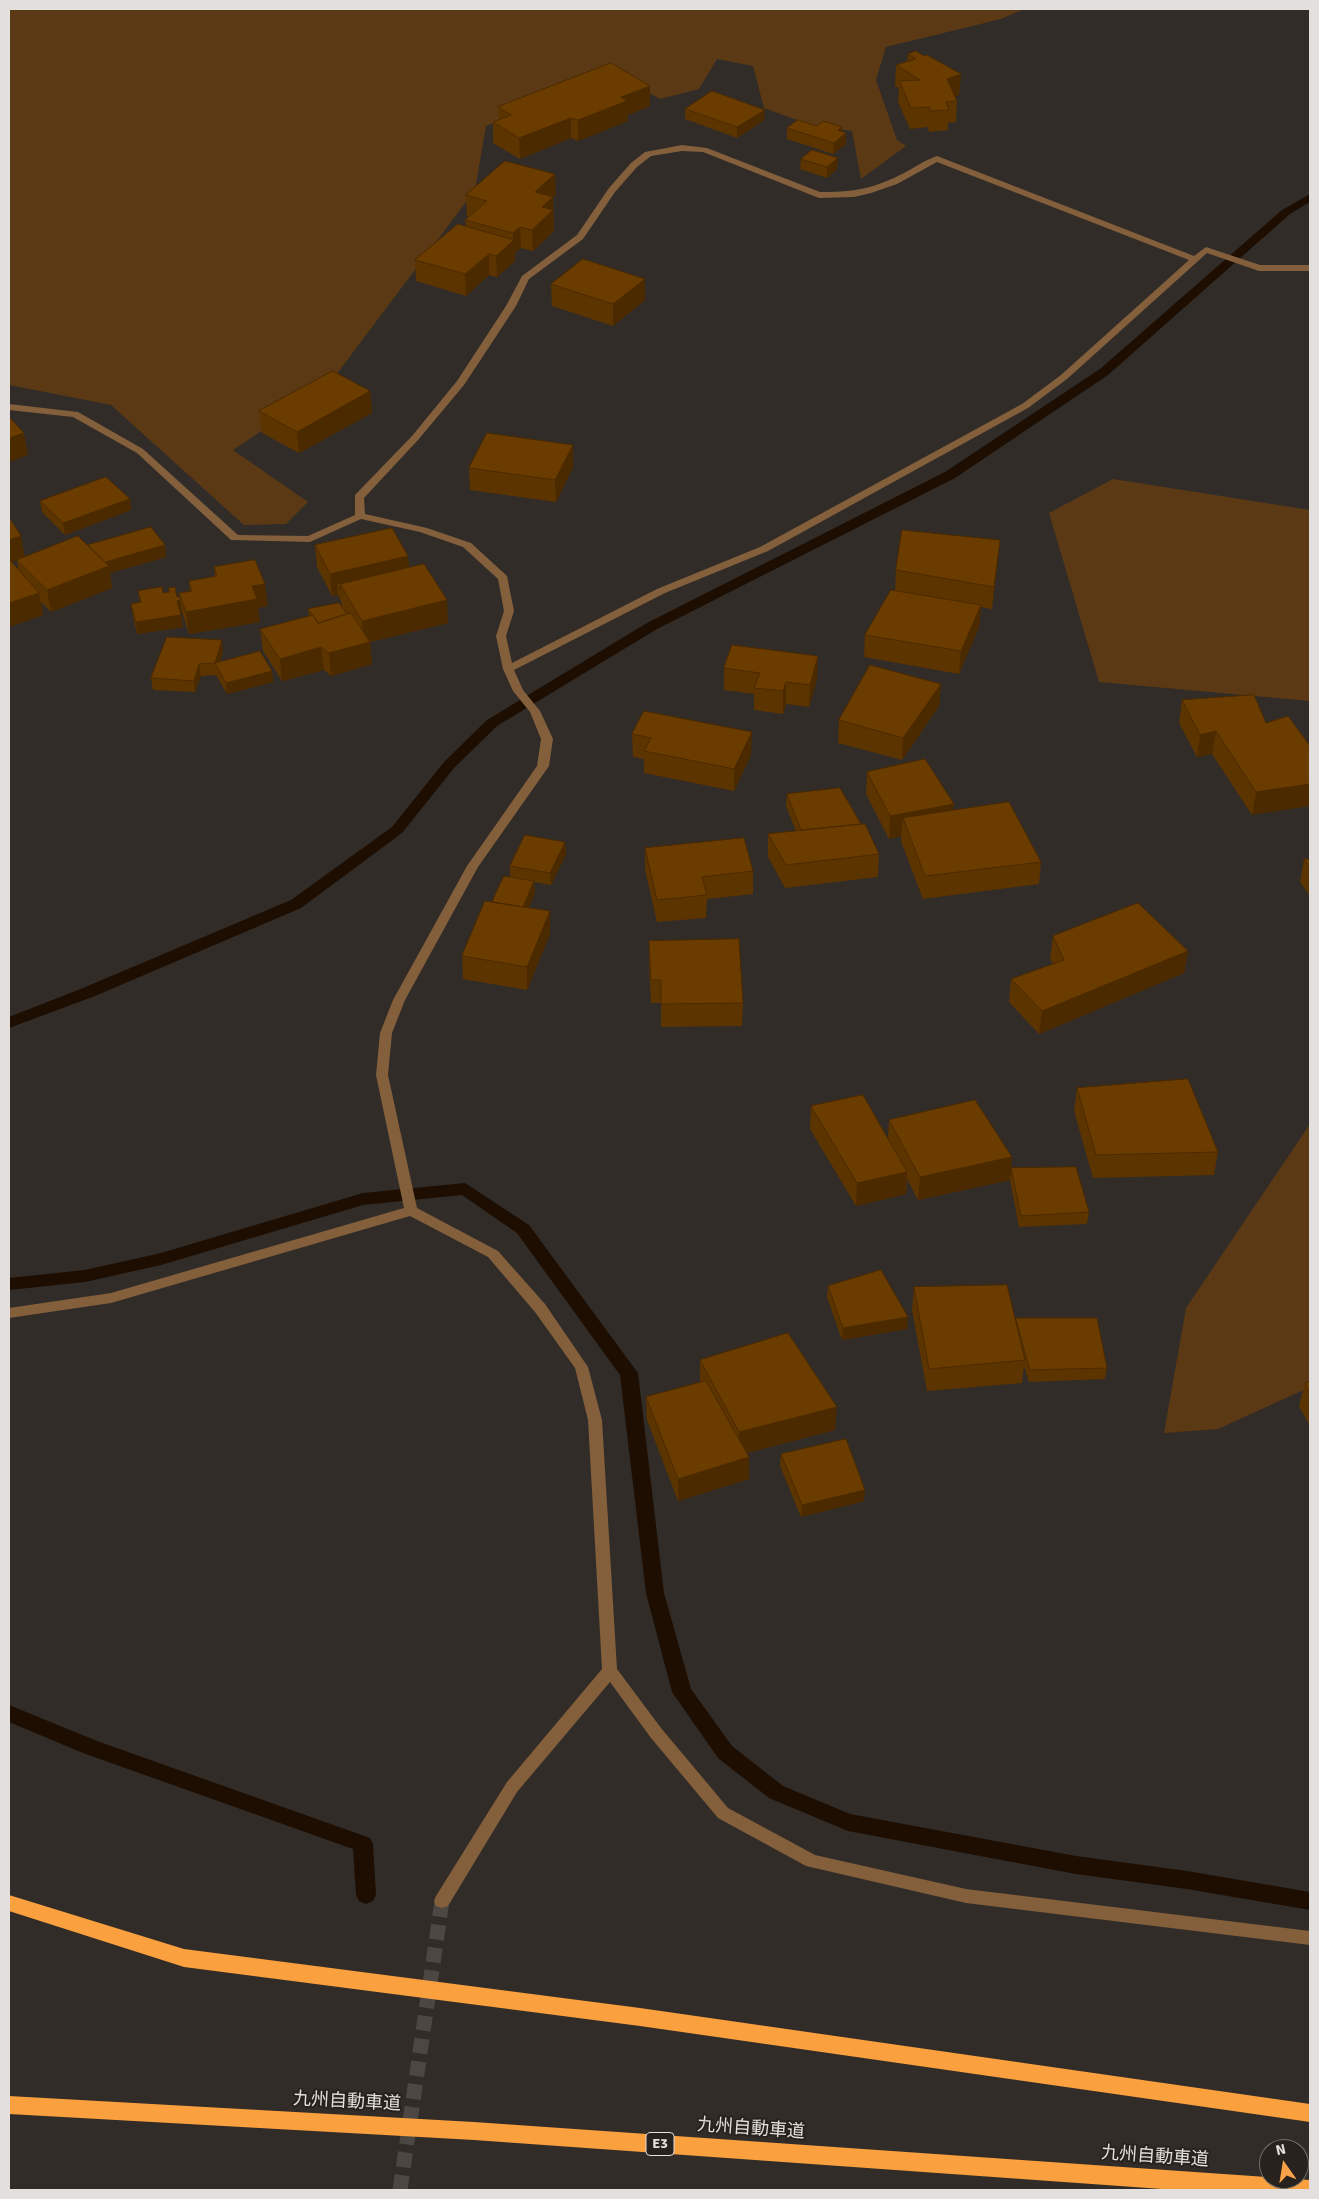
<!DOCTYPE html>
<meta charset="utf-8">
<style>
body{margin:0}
#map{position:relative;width:1319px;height:2199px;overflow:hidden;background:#312c28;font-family:Signika,sans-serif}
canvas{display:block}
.frame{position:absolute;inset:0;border:10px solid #e2dfdc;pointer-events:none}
.north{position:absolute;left:1259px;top:2139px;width:50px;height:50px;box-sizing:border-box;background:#27221e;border:1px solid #726e6a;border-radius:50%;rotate:347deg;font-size:14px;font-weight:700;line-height:20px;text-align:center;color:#e2dfdc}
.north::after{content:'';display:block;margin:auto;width:18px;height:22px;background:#f7a148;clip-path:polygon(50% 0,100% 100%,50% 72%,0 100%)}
</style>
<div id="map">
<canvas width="1319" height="2199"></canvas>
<div class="frame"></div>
<div class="north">N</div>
</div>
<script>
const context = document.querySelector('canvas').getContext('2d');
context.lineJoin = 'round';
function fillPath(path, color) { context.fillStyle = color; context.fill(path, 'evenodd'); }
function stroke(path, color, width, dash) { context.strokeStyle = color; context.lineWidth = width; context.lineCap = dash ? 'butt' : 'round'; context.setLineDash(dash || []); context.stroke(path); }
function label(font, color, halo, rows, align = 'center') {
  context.font = font + ' Signika,"Noto Sans JP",sans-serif'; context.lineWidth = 4; context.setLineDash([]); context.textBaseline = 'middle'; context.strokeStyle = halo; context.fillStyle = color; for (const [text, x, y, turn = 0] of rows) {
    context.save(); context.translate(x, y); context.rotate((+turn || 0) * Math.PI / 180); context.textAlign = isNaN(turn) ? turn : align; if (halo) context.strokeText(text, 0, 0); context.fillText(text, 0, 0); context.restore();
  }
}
fillPath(new Path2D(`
 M11,9h1013l-23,10 -115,28 -10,33 21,60 9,6 -45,33 -9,-48 -41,-6 -47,-17 -11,-42 -36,-7 -18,30 -39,10 -42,-23 -132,50 -11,64 -148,197 -94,63 75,52 -22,22 -42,1 -133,-120 -102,-20v-374z
 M1113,479l197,31v191l-211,-19 -50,-169z
 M1310,1124v263l-92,42 -54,4 22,-125z`), '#5b3915');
fillPath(new Path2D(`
 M1310,194v8l-20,12 -182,161 -153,103 -298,151 -160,97 -43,42 -52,65 -101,75 -206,88 -86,32v-11l74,-29 208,-88 101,-73 52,-65 43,-42 160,-97 298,-151 155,-103 182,-159z
 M465,1183l64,42 109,148 26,220 27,96 41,57 51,40 67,28 226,42 111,15 123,21v18l-123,-21 -111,-15 -228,-43 -79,-33 -51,-40 -46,-66 -26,-99 -26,-218 -103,-142 -55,-38 -99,10 -202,60 -76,17 -76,8v-12l76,-8 76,-17 202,-60z
 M9,1705l88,36 273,97 3,6 3,51 -3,6 -7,3 -7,-3 -3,-6 -3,-46 -270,-96 -74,-31z`), '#1d0e01');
stroke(new Path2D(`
 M400,2190l42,-289`), '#4c4743', 15, [15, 8]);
fillPath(new Path2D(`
 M682,145l25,3 113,44c31,1 55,-4 82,-18 12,-6 23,-14 35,-18l257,100 12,-9 54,18h50v6h-51l-52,-18 -140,126 -39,29 -260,143 -103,42 -151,77 9,20 17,21 13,28 -4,27 -71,101 -73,133 -13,33 -4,42 29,133 81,43 47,53 43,63 14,53 15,249 44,59 67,80 87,47 151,34 344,42v14l-344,-42 -160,-37 -88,-48 -67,-80 -41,-56 -93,110 -69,114 -6,2 -6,-2 -2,-5 2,-5 71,-114 95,-113 -14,-249 -13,-52 -40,-56 -47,-55 -78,-41 -299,87 -102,15v-10l102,-15 293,-85 -28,-133 4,-42 13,-33 74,-134 70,-100 4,-27 -11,-27 -17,-21 -10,-22 -7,-33 8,-25 -6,-32 -35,-32 -43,-15 -59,-13 -51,23 -79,-2 -94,-87 -64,-36 -64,-7v-6l69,8 65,37 95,86 70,1 47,-21v-20l57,-59 45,-55 49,-75 16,-30 55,-41 32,-47 22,-25 14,-11zM682,151l21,1 116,46 35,-1 17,-4 26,-9 40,-22 252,98 -128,115 -39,29 -262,143 -103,42 -145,74 -6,-27 8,-25 -7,-35 -36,-33 -44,-15 -62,-14 -1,-16 54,-58 46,-55 52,-79 13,-27 54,-40 32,-47 22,-25 14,-11z`), '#835f3c');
fillPath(new Path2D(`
 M9,1895l175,54 456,59 670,96v18l-670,-96 -456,-59 -175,-56z
 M9,2096l465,26 836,58v10h-134l-702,-50 -465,-26z`), '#faa03e');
fillPath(new Path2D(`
 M908,54l16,2 37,18 -2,21 -4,1 2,5 -1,21 -8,1v7l-19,2 -1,-5 -18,2 -12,-27 1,-14 -4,-2 1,-21 11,-4z
 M650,86v20l-22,9v6l-50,20 -7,-3 -51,21 -27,-16v-21l6,-2 -1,-13z
 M685,109l79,11 -27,18 -52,-19z
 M817,126l29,7v11l-13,10 -46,-15v-11z
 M838,158l-1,11 -10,9 -27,-9 1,-10z
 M466,195h90l-3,2 1,34 -21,20 -12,-3 -6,5v8l-18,16 -8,-2 -23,21 -50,-15 -1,-21 51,-34 -1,-6 4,-3 -2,-1z
 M551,284l94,16 -32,26 -61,-20z
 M370,391l2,22 -73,40 -37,-20 -3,-22z
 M573,467l-17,35 -86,-12 -1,-22z
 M40,501l91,9 -66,25 -23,-23z
 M9,517l16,40 63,-11 77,-1 1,12 -56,16 2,15 -61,24 -10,-10 2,13 -34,12zM17,560l2,11 -8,-9z
 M1000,540l-8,69 -11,-2 -2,20 -20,47 -95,-17 1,-22 30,-44 1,-21z
 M315,545l93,11 1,11 39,56 -78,19 2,22 -41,12 -7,-6 -42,11 -19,-30 -3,-22 49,-13 -1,-7 34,-3 -1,-5 -3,-6 -6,1 -15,-29z
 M214,567l54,39 -10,2 2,14 -71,12 -7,-22h-2l3,15 -46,7 -4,-18 -2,-12 9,-2 -2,-11 25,2h6l-1,-5 9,9 3,-1 -1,-3 11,-2 -1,-10 26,-4z
 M223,652l-3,10 52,9 1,11 -46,12 -11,-19 -15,1 -6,16 -42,-2 -2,-12z
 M724,668l93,11 -8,28 -23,-3 -3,10 -29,-4v-16l-30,-4z
 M941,684l-2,22 -37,54 -64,-17 1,-23z
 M1182,700l84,23 22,-7 -36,99 -40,-61 -15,3 -18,-34z
 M632,734l119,21 -17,36 -90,-18v-14l-11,-2z
 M867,772l87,38 87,52 -2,22 -116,15 -22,-58v-5l-12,3 -23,-45z
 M787,794l74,30 18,30 -1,23 -93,11 -17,-31v-23l28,-3 -10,-25z
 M565,842l1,12 -15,31 -17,-3 1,11 -7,15 22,26 -23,56 -64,-11 -1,-23 30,-54 18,-25v-11z
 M645,848l108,23v23l-46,5 -1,19 -49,4 -12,-52z
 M1304,859h6v37l-10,-14z
 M1053,936l135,15 -4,22 -145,61 -30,-32 2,-23 42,-15 -3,-5z
 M649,941l94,62 -1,23 -81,1v-24h-10l-2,-39z
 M1077,1088l141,64 -4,23 -121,3 -19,-67z
 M811,1106l77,32 1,-18 121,60 -92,20 -11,-21 -1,15 -50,12 -46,-77z
 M1011,1168l78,44 -2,12 -68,3 -9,-47z
 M828,1286l79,43 -65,11 -15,-43z
 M914,1287l102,34v-3l91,50 -2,11 -76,3 -5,-16 -2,17 -95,8 -15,-81z
 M700,1360l135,70 -88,23 2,26 -71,22 -31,-81 -1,-23 54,-15z
 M1310,1382v44l-11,-20 6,-23z
 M781,1454l83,47 -63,16 -21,-51z`), '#5c3400');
fillPath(new Path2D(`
 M961,74l-2,21 -13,5 1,-21z
 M650,86v20l-22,9v6l-50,20v-21l43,-23z
 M765,110l-1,10 -27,18v-11z
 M571,118v20l-51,21 -1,-21z
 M842,127v9l4,-3v11l-13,10 1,-11 4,-13z
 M838,158l-1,11 -10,9v-11z
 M555,174l1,21 -3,2 1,34 -21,20 -1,-21 3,-38z
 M520,227l1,21 -6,5v8l-18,16 -1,-21 17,-16v-7z
 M489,254v21l-23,21 -1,-22z
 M645,279v21l-32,26v-22z
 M370,391l2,22 -73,40 -2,-21z
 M24,433l4,22 -19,7v-24z
 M573,445v22l-17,35 -1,-22z
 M130,499l1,11 -66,25 -2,-12z
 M21,536l4,22 -16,5v-23z
 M1000,540l-2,22 -6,47 2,-22z
 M165,545l1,12 -56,16 2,15 -61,24 -4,-22 54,-26z
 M408,556l2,18 -70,10 1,17 -1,-11 -3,-6 1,11 -6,1 -2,-22z
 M265,584l3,22 -10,2 2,14 -71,12 -3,-22 66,-26z
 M39,593l4,22 -34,12v-24z
 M180,600l2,12h-4l-1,-11z
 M447,600l1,23 -78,19 2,22 -41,12 -2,-23 35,-10 -2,-22z
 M981,605l-2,22 -20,47 2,-23z
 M181,615l2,12 -46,7 -1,-12z
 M222,640l1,12 -5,17 -3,-6z
 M321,647l3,23 -42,11 -2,-22z
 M818,656l-1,23 -8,28 1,-22z
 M199,664l2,12 -6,16 -1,-11z
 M272,671l1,11 -46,12 -1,-11z
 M786,682v22l-3,10v-23z
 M941,684l-2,22 -37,54 1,-22z
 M1216,731l-4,23 -15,3 3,-22z
 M752,732l-1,23 -17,36v-22z
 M1310,784v22l-58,9 4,-23z
 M954,804l-2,23 -49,-9 -2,18 -12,3 1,-23z
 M565,842l1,12 -15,31 -1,-12z
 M534,881l1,12 -12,28 -1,-11z
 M550,911v23l-23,56v-23z
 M1188,951l-4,22 -145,61 3,-23z
 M1012,1157l-2,23 -92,20 2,-23z
 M907,1172l-1,22 -50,12 1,-23z
 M908,1317l-1,12 -65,11 1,-12z
 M837,1407l-2,23 -97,25 1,-23z
 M749,1457v22l-71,22v-22z
 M865,1490l-1,11 -63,16 1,-12z`), '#4b2a00');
const building = new Path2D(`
 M916,51l8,5 3,-1 34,19 -14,5 10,22 -11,1 3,8 -18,1 -2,-4 -18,1 -12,-27 21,-1 -24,-15 20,-6 -8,-5z
 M611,63l39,23 -29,11 6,4 -49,19 -7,-2 -52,20 -26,-16 18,-7 -13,-8z
 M712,91l53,19 -28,17 -52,-18z
 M798,120l19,6 6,-5 19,6 -4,3 8,3 -12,10 -47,-15z
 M812,150l26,8 -11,9 -26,-8z
 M505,161l50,13 -20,18 18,5 -11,10 11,3 -21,20 -12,-3 -7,6 -48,-13 22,-19 -21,-6z
 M458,224l56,16 -18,16 -7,-2 -24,20 -50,-14z
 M583,259l62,20 -32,25 -62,-20z
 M333,371l37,20 -73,41 -38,-21z
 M9,417l15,16 -15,5z
 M487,433l86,12 -18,35 -86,-12z
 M106,477l24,22 -67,24 -23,-22z
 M9,517l12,19 -12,4z
 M151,527l14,18 -60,17 -17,-17z
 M392,528l16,28 -78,18 -15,-29z
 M902,530l98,10 -6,47 -98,-17z
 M78,536l31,30 -62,24 -30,-30z
 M9,559l30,34 -30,10z
 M255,560l10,24 -13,2 5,13 -71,13 -7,-19 13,-2 -3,-10 28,-5 -3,-9z
 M424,564l23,36 -85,21 -22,-37z
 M405,568l-65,16v6l-3,-6z
 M162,587l1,6 7,-1 -2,-4 7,-1 2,10 3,-1v4l-3,1 4,14 -45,7 -5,-18 10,-2 -3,-11z
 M891,590l90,15 -20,46 -96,-16z
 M339,603l8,11 -29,9 -5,-8h-1l-4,-6z
 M351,613l19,29 -41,11 -8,-6 -41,12 -20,-30 53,-14 5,8z
 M167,637l55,3 -7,23 45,-12 12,20 -46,12 -11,-20 -16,1 -5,17 -43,-3z
 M732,645l86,11 -8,29 -24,-3 -3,9 -29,-3 6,-15 -36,-5z
 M870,665l71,19 -38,54 -64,-18z
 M1254,695l12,28 22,-7 22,30v38l-54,8 -40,-61 -16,4 -18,-35z
 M644,711l108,21 -18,37 -90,-18 7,-13 -19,-4z
 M925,759l29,45 -64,12 -23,-44z
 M840,788l21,36 -60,6 -14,-36z
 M1009,802l32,60 -116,14 -22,-58z
 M865,824l14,30 -93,11 -18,-31z
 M525,835l40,7 -15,31 -40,-7z
 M744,838l9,33 -51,6 5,18 -50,5 -12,-52z
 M1304,859h6v8z
 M504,876l30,5 -11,26 -31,-5z
 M485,901l65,10 -23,56 -65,-11z
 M1138,903l50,48 -146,60 -31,-32 53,-19 -11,-24z
 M739,939l4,64 -82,1v-24h-10l-2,-39z
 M1188,1079l30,73 -122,3 -19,-67z
 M863,1095l44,77 -50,11 -46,-77z
 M975,1100l37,57 -92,20 -31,-57z
 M1076,1167l13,45 -68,4 -10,-48z
 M881,1270l27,47 -65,11 -15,-42z
 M1007,1285l18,75 -96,9 -15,-82z
 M1016,1318h81l10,50 -77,2z
 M788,1333l49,74 -98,25 -39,-72z
 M706,1381l43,76 -71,22 -32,-82z
 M1310,1382v11l-5,-10z
 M846,1439l19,51 -63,15 -21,-51z`);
fillPath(building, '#6b3c00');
stroke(building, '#4b2a00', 1);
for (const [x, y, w] of [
 [660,2144,28]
]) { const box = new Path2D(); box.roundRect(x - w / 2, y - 11.5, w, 23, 4); context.fillStyle = '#27221e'; context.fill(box); stroke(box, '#e2dfdc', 1); }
label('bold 14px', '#e2dfdc', null, [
 ["E3",660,2144]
]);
label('18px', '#e2dfdc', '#27221e', [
 ["九州自動車道",347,2102,3],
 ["九州自動車道",751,2129,4],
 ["九州自動車道",1155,2157,4]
]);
</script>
